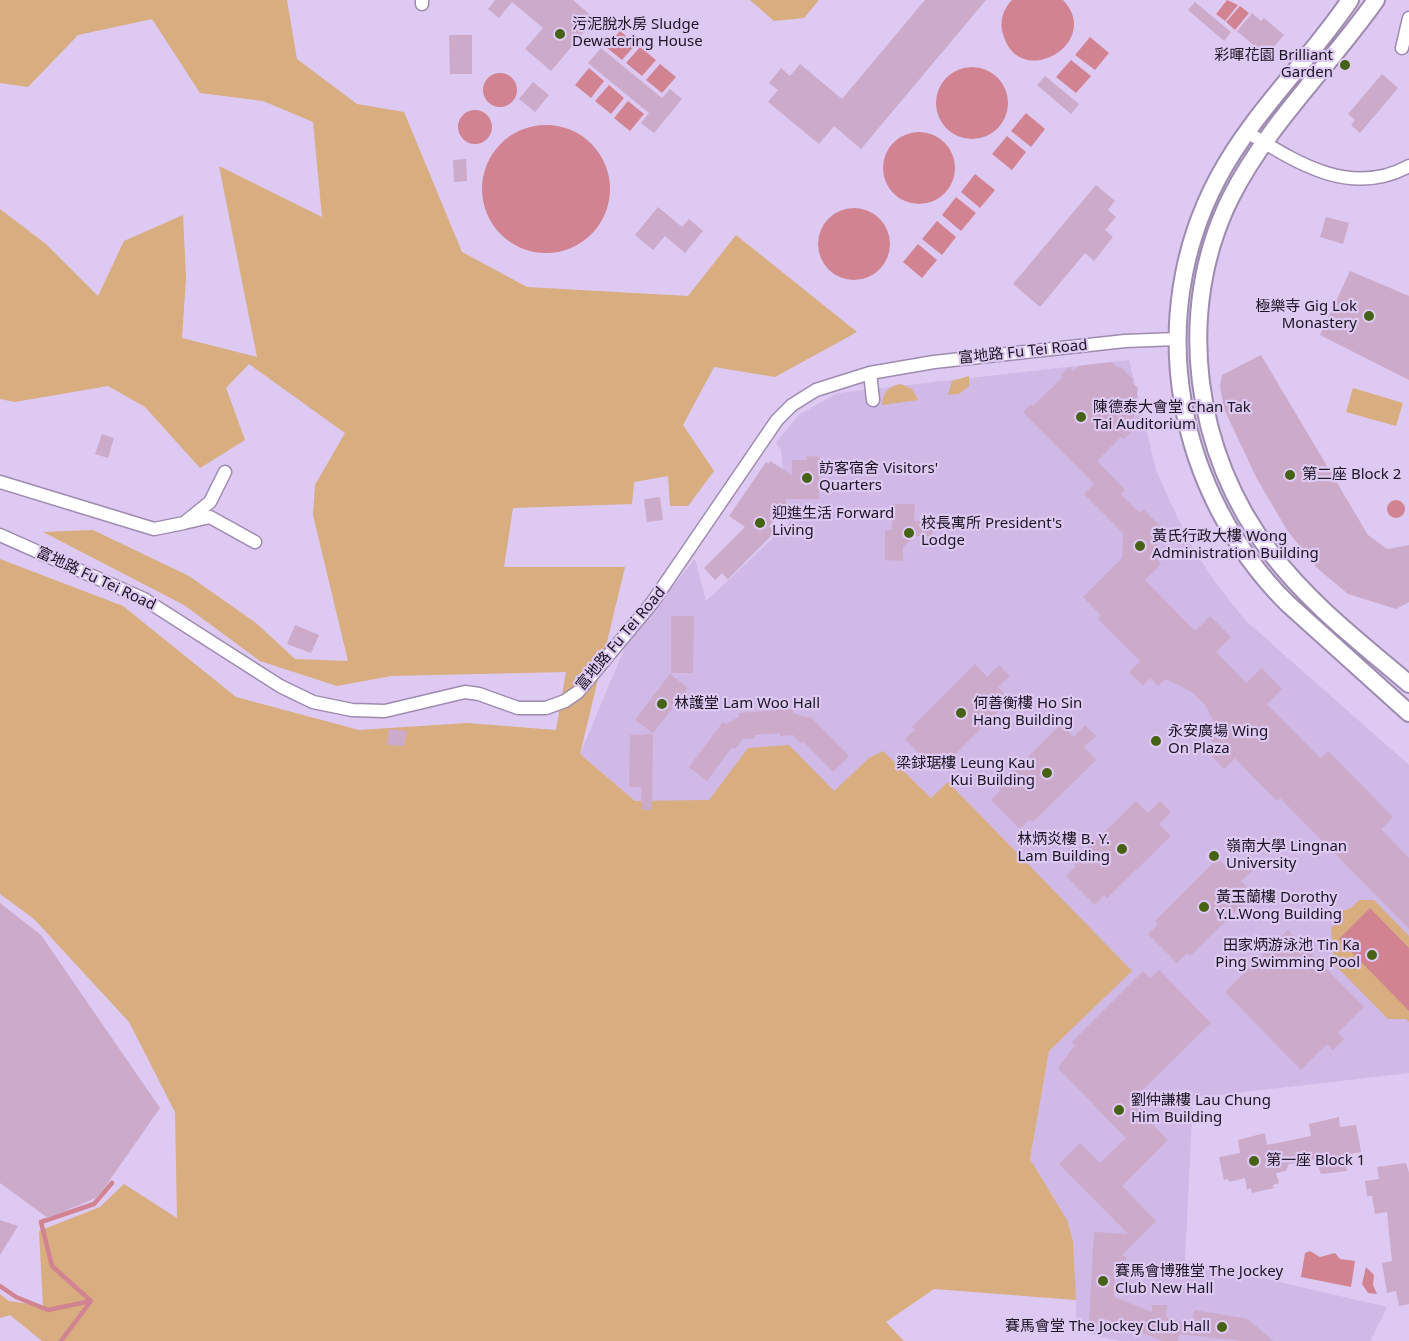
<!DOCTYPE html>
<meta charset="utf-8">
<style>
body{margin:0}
canvas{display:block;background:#ddc9f1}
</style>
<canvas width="1409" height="1341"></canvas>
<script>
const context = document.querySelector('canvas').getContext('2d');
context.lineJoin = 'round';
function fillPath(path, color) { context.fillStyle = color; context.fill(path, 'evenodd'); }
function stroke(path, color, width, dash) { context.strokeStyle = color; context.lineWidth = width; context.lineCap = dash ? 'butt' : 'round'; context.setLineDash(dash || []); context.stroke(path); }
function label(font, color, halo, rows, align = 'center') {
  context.font = font + ' "Noto Sans","Noto Sans TC",sans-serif'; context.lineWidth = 4.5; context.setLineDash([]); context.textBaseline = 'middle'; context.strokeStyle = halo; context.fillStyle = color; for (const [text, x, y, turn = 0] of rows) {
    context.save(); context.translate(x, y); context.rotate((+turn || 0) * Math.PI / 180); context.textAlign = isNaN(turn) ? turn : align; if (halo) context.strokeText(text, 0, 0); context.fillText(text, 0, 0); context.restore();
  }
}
fillPath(new Path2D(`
 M1129,360l28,113 31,67 27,42 31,39 163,144v308l-216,25 -8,162 202,47 -17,34h-251l-42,-10 -4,-90 -6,-21 -37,-61 19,-108 82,-80 -183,-189 -17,16 -48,-46 -119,159 -184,-157 48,-114 67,-81 11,42 83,-78 -8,-73 -5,-8 24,-28 38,-21z`), '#d0b9e6');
fillPath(new Path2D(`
 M0,0h287l10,59 60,45 47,8 58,140 65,35 161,9 48,-61 121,97 -82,45 -61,-10 -31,58 31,46 -26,35h-18l-2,-30 -34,6 -2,22 -119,4 -9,59h121l-45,187 55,47 74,-1 39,-52 41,-3 45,46 35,-33 14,-7 48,47 17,-16 184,189 -83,80 -19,108 37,61 6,21 3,59 -142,-11 -48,33 18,19h-862l-32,-26 -10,3v-24l9,7 34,5 -4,-75 61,-24 24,-23 53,34 -2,-106 -46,-90 -95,-103 -34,-25v-335l123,47 113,91 123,33 108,-7 89,7 10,-58 -175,4 -54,10 -77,-25 -76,-56 -141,-73 50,-2 96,46 67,47 39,36 53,2 -35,-146 2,-30 30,-52 -96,-69 -23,24 19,52 -45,28 -55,-61 -37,-21 -93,16 -15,-3v-190l46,35 52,52 26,-55 59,-26 3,63 -4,60 75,19 -38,-191 103,51 -9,-95 -50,-21 -63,-8 -48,-74 -74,16 -50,52 -28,-4z
 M750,0h69l-15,18 -30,3z
 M969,376v10l-10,8 -11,1 4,-14z
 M901,384l11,5 6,11 -36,5c1,-12 6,-19 19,-21z
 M1353,388l50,15 -7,23 -50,-14z
 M1359,900h15l35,36v86l-3,-3h-18l-54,-55 -3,-36 8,-8 3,-9 9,-3z`), '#d8ad7f');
fillPath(new Path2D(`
 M1012,0h51c41,43 -44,92 -60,34 -4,-12 0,-25 9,-34z
 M1227,0l11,5 -13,16 -9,-7z
 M1240,6l9,7 -14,17 -9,-8z
 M620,31l16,13 -14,16 -16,-13z
 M1090,37l19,16 -14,17 -20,-15z
 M640,47l16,13 -14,16 -16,-13z
 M1071,60l20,16 -15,17 -20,-16z
 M660,64l16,13 -14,16 -16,-13z
 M936 103a36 36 0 1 1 72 0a36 36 0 1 1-72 0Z
 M589,68l15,13 -13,17 -16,-13z
 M483 90a17 17 0 1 1 34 0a17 17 0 1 1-34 0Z
 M609,85l15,13 -13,16 -16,-13z
 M628,101l16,13 -14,17 -16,-13z
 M458 127a17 17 0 1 1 34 0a17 17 0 1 1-34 0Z
 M1026,113l19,16 -14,18 -20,-16z
 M482 189a64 64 0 1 1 128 0a64 64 0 1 1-128 0Z
 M883 168a36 36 0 1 1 72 0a36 36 0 1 1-72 0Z
 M1007,136l19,16 -14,18 -20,-16z
 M975,174l20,16 -15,18 -19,-16z
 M956,197l20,16 -15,18 -19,-16z
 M818 244a36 36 0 1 1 72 0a36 36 0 1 1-72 0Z
 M937,221l19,16 -14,18 -20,-16z
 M918,244l19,16 -15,18 -19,-16z
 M1387 509a9 9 0 1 1 18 0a9 9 0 1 1-18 0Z
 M1370,908l39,40v63l-70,-72z
 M1310,1251l10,6 15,-4 5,6 15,2 -4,26 -50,-10 4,-24z
 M1366,1267l8,8 -1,10 4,9 -9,-1 -6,-9z`), '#d28392');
stroke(new Path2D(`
 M0,1286l16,11 32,13 43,-9
 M61,1341l30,-40 -39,-35 -11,-44 53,-18 18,-21`), '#d28392', 4.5);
fillPath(new Path2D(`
 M495,0h78l22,19 -44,52 -26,-22 18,-21 -31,-26 -13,16 -11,-9z
 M925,0h61l-125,149 -27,-23 -15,18 -51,-42 10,-12 -9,-7 12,-15 9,8 10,-12 42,35z
 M1195,2l36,30 -7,9 -36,-31z
 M1252,13l9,8 3,-3 20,17 -18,21 -29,-25z
 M449,35h23v39h-22z
 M601,48l61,50 8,-9 12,10 -28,34 -13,-10 8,-10 -61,-50z
 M1382,74l16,14 -38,45 -9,-8 4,-5 -7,-6z
 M1045,76l34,28 -8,10 -34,-29z
 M533,82l16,13 -14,17 -16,-13z
 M466,159l1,22 -13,1 -1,-22z
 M1096,185l19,16 -7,9 8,7 -11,13 8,7 -19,24 -9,-8 -45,54 -27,-23z
 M658,207l24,20 7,-8 14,12 -18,22 -20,-17 -12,14 -18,-15z
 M1326,217l23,6 -6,21 -23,-7z
 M1350,271l59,25v84l-89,-45z
 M1261,355l107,180 19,14 22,-4v57l-13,7 -48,-15 -31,-26 -30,-38 -30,-51 -33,-70 -4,-23 2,-11z
 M1111,362l7,6 2,-2 14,14 -3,2 7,6 -5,33 -5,6 4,4 -8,8 -3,-2 -24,24 28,29 -4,4 19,19 3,-4 19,19 -4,3v29l3,4 -16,16 50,51 15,-15 21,21 -15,15 30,31 16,-15 20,21 -15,15 53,54 8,-7 65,66 -12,12 28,29v71l-129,-131 -3,3 -42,-43 -11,11 -13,-14 7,-7 -7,-8 7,-8 -12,-26 -14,-14 -26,-13 -8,7 -8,-8 -7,8 -14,-14 11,-11 -42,-42 3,-4 -18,-18 39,-39 1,-25 -39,-39 10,-10 -71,-72 8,-8 2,2 30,-29 -2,-2 8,-8 4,4 6,-5z
 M102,434l12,4 -6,20 -13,-4z
 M807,456l13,1 -1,42h-33l1,9 -18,18 6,6 -47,47 -6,-6 -7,7 -11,-12 41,-41 -16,-11 37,-54 3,2 1,-3 22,14v-15h14z
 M660,497l3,23 -16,2 -3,-23z
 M892,504h23l-1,17h19l-1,15h-18l-11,11v14l-18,-1v-30h7z
 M671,616h23l-1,57h-22z
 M295,625l24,10 -8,18 -24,-9z
 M975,664l12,13 12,-12 11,11 -12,11 12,13 -63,62 -3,-3 -10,10 -29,-30 10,-9 -3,-3z
 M670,674l18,14 -35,45 -18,-13z
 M793,709v4l15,5 2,-2 39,40 -16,16 -29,-30 -2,2 -9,-9 -13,1v-3l-25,2v3l-12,1 -8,10 -3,-2 -25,34 -18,-14 34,-45 3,2 13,-7v-4z
 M1061,724l13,13 11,-12 11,11 -12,11 12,13 -63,62 -3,-3 -10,10 -29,-29 10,-10 -3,-3z
 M389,729l18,2 -3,15 -17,-1z
 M653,734l-1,76h-10l-1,-23h-12l1,-52z
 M1136,801l12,12 12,-12 11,11 -12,12 12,12 -64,62 -3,-3 -9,10 -29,-29 10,-10 -3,-3z
 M1218,858l12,13 12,-12 11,11 -12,11 12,13 -63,62 -3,-3 -10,10 -29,-29 10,-10 -3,-3z
 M0,903l41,32 119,173 -62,89 -50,21 -48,-35z
 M1288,930l76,77 -26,26 6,6 -11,11 -6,-6 -26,26 -76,-78z
 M1159,970l52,53 -81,79 38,38 -46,46 34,35 -34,34 5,2 -5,13 -7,-3 -1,30 38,15v-7h15l-1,12 26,9 2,-16 54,9 25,22h-31l-62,-7 -3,7h-14l-61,-23v5l-13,-1 5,-90 34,2 -69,-70 21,-21 20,20 26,-25 -68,-70 17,-23 -3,-3 71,-71 7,7z
 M1339,1117l1,10 16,-2 3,15 2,12 -17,3 3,16 -26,3 -5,-15 -27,5 -3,7 -10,2 3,10 -6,2 1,3 -22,5 -1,-5 -4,2 -2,-12 -16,4 -1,-3 -4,1 -5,-23 21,-4 -2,-13 27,-7 2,12 44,-9 -2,-12z
 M1406,1163l3,10v131l-10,2 -3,-15 -9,2 -5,-30 10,-2 -5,-49 -12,2 -3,-18h-5l-2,-15 14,-2 -2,-12z
 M0,1220l18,6 -18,29z`), '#ccaaca');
const street = new Path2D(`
 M422,0v4
 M1402,48l7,-30
 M1247,132c50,31 104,66 162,34
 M870,373l3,27
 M0,482l154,47 30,-6 26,-21 15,-30
 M188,522l22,-5 45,25
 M0,535l144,64 136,87 33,16 39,8 33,1 80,-19 14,2 39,14h28l19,-7 13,-9 74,-89 125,-183 15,-15 24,-15 54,-17 64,-11 191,-21 52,-2`);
const secondary = new Path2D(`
 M1350,0c-41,61 -97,112 -132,178 -75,141 -42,314 69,425l122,110
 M1376,0c-47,67 -108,124 -145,197 -57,114 -37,257 40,356 39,51 90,90 138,131`);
stroke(street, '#9e8bb0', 15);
stroke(secondary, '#9e8bb0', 20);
stroke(street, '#fff', 12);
stroke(secondary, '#fff', 16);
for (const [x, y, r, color] of [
 [560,34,6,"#466214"],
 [1345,65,6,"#466214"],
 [1369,316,6,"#466214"],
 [1081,417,6,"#466214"],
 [1290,475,6,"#466214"],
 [807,478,6,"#466214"],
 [760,523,6,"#466214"],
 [909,533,6,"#466214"],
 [1140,546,6,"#466214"],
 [662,704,6,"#466214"],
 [961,713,6,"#466214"],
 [1156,741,6,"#466214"],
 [1047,773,6,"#466214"],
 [1122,849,6,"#466214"],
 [1214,856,6,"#466214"],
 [1204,907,6,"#466214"],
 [1372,955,6,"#466214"],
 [1119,1110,6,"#466214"],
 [1254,1161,6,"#466214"],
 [1103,1281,6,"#466214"],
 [1222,1327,6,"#466214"]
]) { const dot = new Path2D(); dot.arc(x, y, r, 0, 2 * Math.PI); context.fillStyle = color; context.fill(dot); stroke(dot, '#ddc9f1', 2); }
label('15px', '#1c1523', '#ddc9f1', [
 ["污泥脫水房 Sludge",572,25],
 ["Dewatering House",572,42],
 ["彩暉花園 Brilliant",1333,56,"right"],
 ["Garden",1333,73,"right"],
 ["極樂寺 Gig Lok",1357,307,"right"],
 ["Monastery",1357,324,"right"],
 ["陳德泰大會堂 Chan Tak",1093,408],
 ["Tai Auditorium",1093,425],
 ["訪客宿舍 Visitors'",819,469],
 ["Quarters",819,486],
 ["第二座 Block 2",1302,475],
 ["迎進生活 Forward",772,514],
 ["Living",772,531],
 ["校長寓所 President's",921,524],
 ["Lodge",921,541],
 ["黃氏行政大樓 Wong",1152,537],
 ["Administration Building",1152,554],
 ["林護堂 Lam Woo Hall",674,704],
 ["何善衡樓 Ho Sin",973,704],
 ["Hang Building",973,721],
 ["永安廣場 Wing",1168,732],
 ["On Plaza",1168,749],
 ["梁銶琚樓 Leung Kau",1035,764,"right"],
 ["Kui Building",1035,781,"right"],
 ["林炳炎樓 B. Y.",1110,840,"right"],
 ["Lam Building",1110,857,"right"],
 ["嶺南大學 Lingnan",1226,847],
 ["University",1226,864],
 ["黃玉蘭樓 Dorothy",1216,898],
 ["Y.L.Wong Building",1216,915],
 ["田家炳游泳池 Tin Ka",1360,946,"right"],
 ["Ping Swimming Pool",1360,963,"right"],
 ["劉仲謙樓 Lau Chung",1131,1101],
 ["Him Building",1131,1118],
 ["第一座 Block 1",1266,1161],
 ["賽馬會博雅堂 The Jockey",1115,1272],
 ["Club New Hall",1115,1289],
 ["賽馬會堂 The Jockey Club Hall",1210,1327,"right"]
], 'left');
label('15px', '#1c1523', '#ddc9f1', [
 ["富地路 Fu Tei Road",1023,352,-6],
 ["富地路 Fu Tei Road",96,579,25],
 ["富地路 Fu Tei Road",621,639,-50]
]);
</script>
